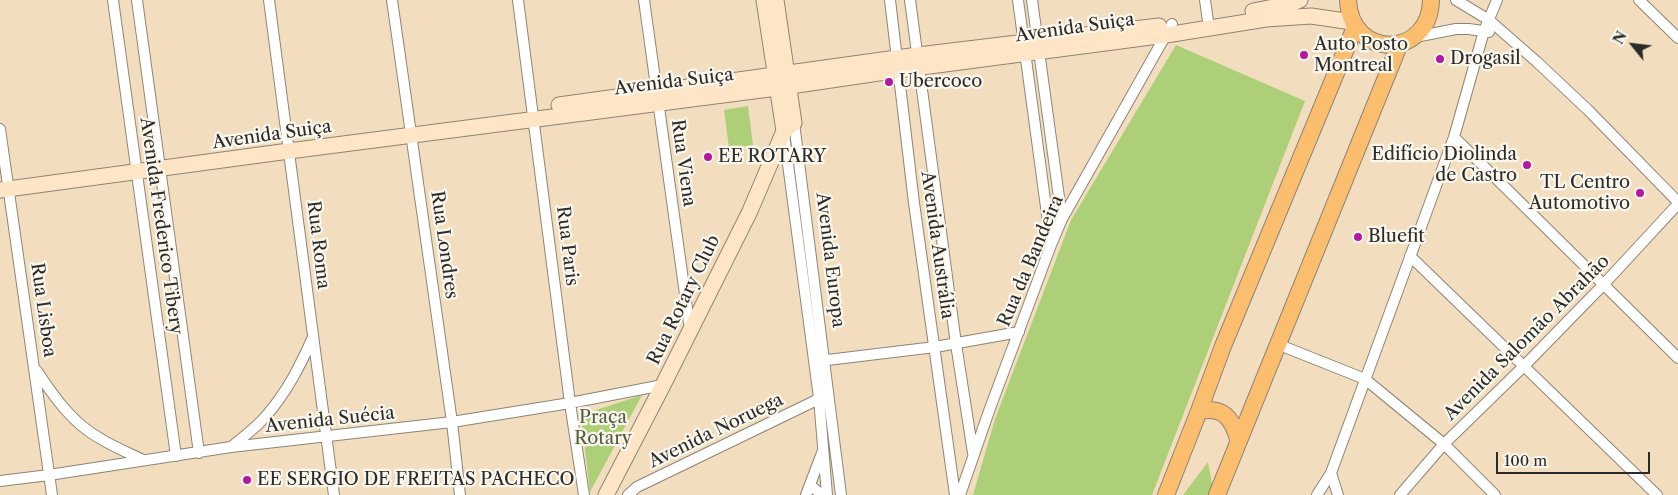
<!DOCTYPE html>
<meta charset="utf-8">
<style>
body{margin:0}
#map{position:relative;width:1678px;height:495px;overflow:hidden;background:#f2debf;font-family:"Libre Caslon Text",serif}
canvas{display:block}
.north{position:absolute;left:1608px;top:20px;width:50px;height:50px;-webkit-text-stroke:4px #fbf7ec;paint-order:stroke;rotate:299deg;font-size:14px;font-weight:700;line-height:20px;text-align:center;color:#2b2b2b}
.north::after{content:'';display:block;margin:auto;width:18px;height:22px;background:#2b2b2b;clip-path:polygon(50% 0,100% 100%,50% 72%,0 100%)}
.scale{position:absolute;left:1496px;top:452px;width:154px;height:22px;box-sizing:border-box;border:2px solid #2b2b2b;border-top:0;padding-left:6px;font-size:15px;line-height:18px;white-space:nowrap;color:#2b2b2b;-webkit-text-stroke:4px #fbf7ec;paint-order:stroke}
</style>
<div id="map">
<canvas width="1678" height="495"></canvas>
<div class="north">N</div>
<div class="scale">100 m</div>
</div>
<script>
const context = document.querySelector('canvas').getContext('2d');
context.lineJoin = 'round';
function fillPath(path, color) { context.fillStyle = color; context.fill(path, 'evenodd'); }
function stroke(path, color, width, dash) { context.strokeStyle = color; context.lineWidth = width; context.lineCap = dash ? 'butt' : 'round'; context.setLineDash(dash || []); context.stroke(path); }
function label(font, color, halo, rows, align = 'center') {
  context.font = font + ' "Libre Caslon Text",serif'; context.lineWidth = 4.5; context.setLineDash([]); context.textBaseline = 'middle'; context.strokeStyle = halo; context.fillStyle = color; for (const [text, x, y, turn = 0] of rows) {
    context.save(); context.translate(x, y); context.rotate((+turn || 0) * Math.PI / 180); context.textAlign = isNaN(turn) ? turn : align; if (halo) context.strokeText(text, 0, 0); context.fillText(text, 0, 0); context.restore();
  }
}
fillPath(new Path2D(`
 M1176,45l129,56 -153,394h-179l22,-76 76,-199z
 M748,106l5,39 -24,3 -5,-38z
 M642,395l-52,97 -9,-77z
 M1208,462l6,33h-31z`), '#adcf77');
const street = new Path2D(`
 M113,0l63,456
 M137,0l62,453
 M269,0l65,495
 M392,0l60,422 8,73
 M518,0l52,403 14,92
 M644,0l46,330
 M890,0l24,203 41,292
 M910,0l46,344 17,109
 M1018,0l33,244
 M1032,0l30,219
 M1205,0l4,28
 M1456,0l33,20 48,42 51,48 90,92
 M1639,0l39,38
 M1415,37l41,-8h13l20,3
 M794,123l47,372
 M0,129l52,366
 M784,134l35,264 8,97
 M1454,137l224,221
 M1410,256l247,239
 M1277,344l88,35 79,65 51,51
 M819,361l116,-14 84,-15
 M37,371c17,26 36,53 64,68 13,8 28,14 42,21
 M231,447c12,-10 25,-19 35,-31 21,-24 34,-50 47,-79
 M1331,473l7,22
 M0,481l49,-6 182,-28 221,-25 118,-19 93,-18
 M810,485l12,10
 M628,495l9,-8 188,-91
 M806,495l16,-42
 M960,495l29,-84 62,-166 11,-26 110,-195
 M1317,495l14,-22 123,-336 30,-106 13,-31
 M1400,495l44,-51 80,-78 80,-82 74,-80`);
const secondary = new Path2D(`
 M764,0l20,131
 M1253,11l37,-7 10,-4
 M559,105l359,-50 241,-29
 M0,190l289,-39 488,-63 122,-18 267,-35 100,-16 45,-3 41,6
 M606,495l57,-110 87,-174 34,-80 10,-8 -18,-123`);
const primary = new Path2D(`
 M1348,0c3,61 82,58 83,0
 M1199,411c24,-5 33,7 39,28
 M1166,495l33,-84 24,-65 132,-319
 M1217,495l183,-452`);
stroke(street, '#8e8475', 12);
stroke(secondary, '#8e8475', 17);
stroke(primary, '#8e8475', 18);
stroke(street, '#fff', 10);
stroke(secondary, '#fde5c5', 15);
stroke(primary, '#fabe6e', 16);
for (const [x, y, r, color] of [
 [1304,55,5,"#b5179e"],
 [1440,59,5,"#b5179e"],
 [889,82,5,"#b5179e"],
 [708,157,5,"#b5179e"],
 [1527,165,5,"#b5179e"],
 [1640,193,5,"#b5179e"],
 [1358,237,5,"#b5179e"],
 [247,480,5,"#b5179e"]
]) { const dot = new Path2D(); dot.arc(x, y, r, 0, 2 * Math.PI); context.fillStyle = color; context.fill(dot); stroke(dot, '#fbf7ec', 2); }
label('18px', '#2b2b2b', '#fbf7ec', [
 ["Avenida Suiça",1075,28,-8],
 ["Avenida Suiça",674,82,-7],
 ["Avenida Suiça",272,135,-8],
 ["Rua Viena",683,163,82],
 ["Avenida Frederico Tibery",161,226,82],
 ["Rua Roma",318,245,83],
 ["Rua Londres",444,245,82],
 ["Avenida Austrália",937,245,82],
 ["Rua Paris",567,246,83],
 ["Avenida Europa",830,260,83],
 ["Rua da Bandeira",1031,261,-67],
 ["Rua Rotary Club",684,300,-64],
 ["Rua Lisboa",43,310,82],
 ["Avenida Salomão Abrahão",1527,338,-45],
 ["Avenida Suécia",330,420,-6],
 ["Avenida Noruega",716,431,-26]
]);
label('18px', '#2b2b2b', '#fbf7ec', [
 ["Auto Posto",1314,45],
 ["Montreal",1314,66],
 ["Drogasil",1450,59],
 ["Ubercoco",899,82],
 ["Edifício Diolinda",1517,155,"right"],
 ["de Castro",1517,176,"right"],
 ["EE ROTARY",718,157],
 ["TL Centro",1630,183,"right"],
 ["Automotivo",1630,204,"right"],
 ["Bluefit",1368,237],
 ["EE SERGIO DE FREITAS PACHECO",257,480]
], 'left');
label('18px', '#525c42', '#fbf7ec', [
 ["Praça",603,418],
 ["Rotary",603,439]
]);
</script>
